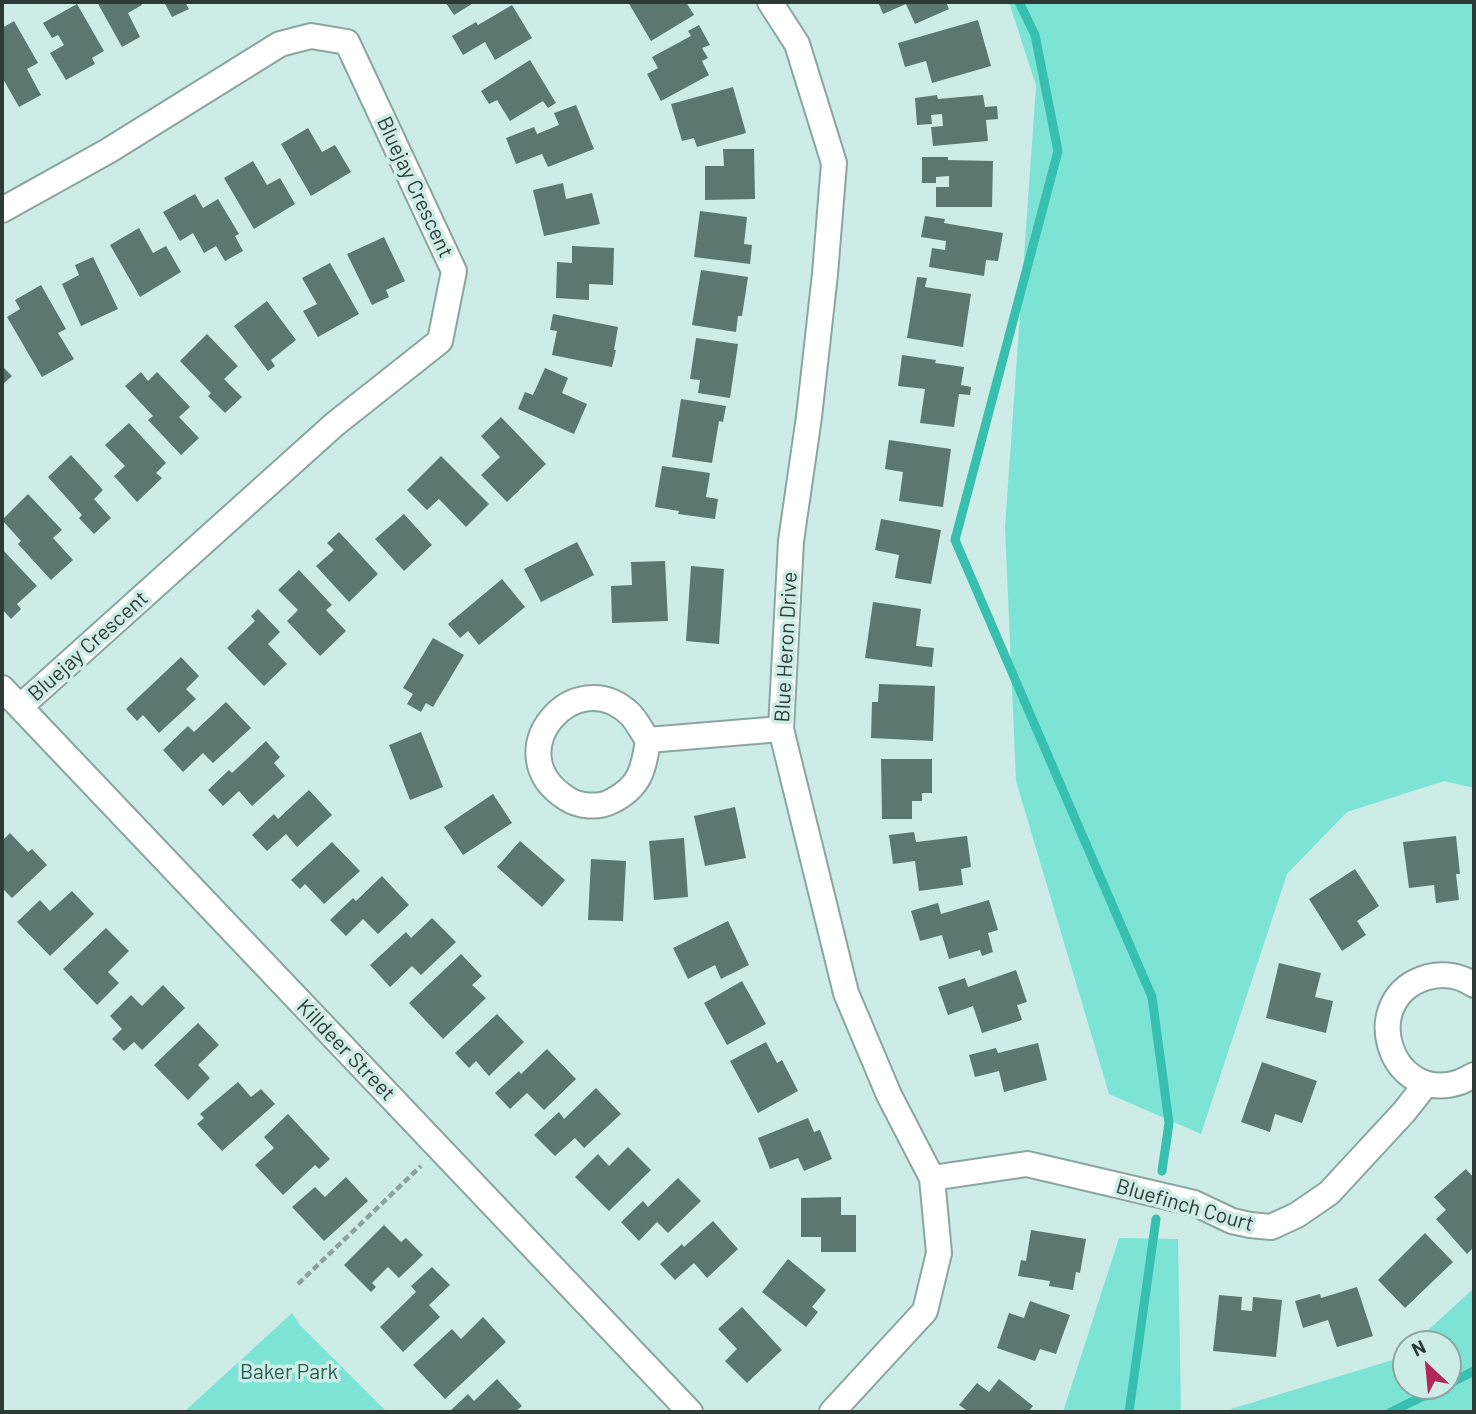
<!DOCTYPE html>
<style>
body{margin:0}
#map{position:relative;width:1476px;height:1414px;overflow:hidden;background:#ceece7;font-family:Barlow,sans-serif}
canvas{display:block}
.frame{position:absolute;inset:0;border:4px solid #2e3a38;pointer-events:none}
.north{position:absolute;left:1392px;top:1330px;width:70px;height:70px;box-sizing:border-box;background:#ceece7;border:2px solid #8ea5a1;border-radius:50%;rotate:334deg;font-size:19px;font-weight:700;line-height:28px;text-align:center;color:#2e3a38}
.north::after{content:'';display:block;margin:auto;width:24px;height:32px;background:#b3265c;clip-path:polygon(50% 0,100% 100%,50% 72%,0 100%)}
</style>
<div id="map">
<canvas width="1476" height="1414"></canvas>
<div class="frame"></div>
<div class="north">N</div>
</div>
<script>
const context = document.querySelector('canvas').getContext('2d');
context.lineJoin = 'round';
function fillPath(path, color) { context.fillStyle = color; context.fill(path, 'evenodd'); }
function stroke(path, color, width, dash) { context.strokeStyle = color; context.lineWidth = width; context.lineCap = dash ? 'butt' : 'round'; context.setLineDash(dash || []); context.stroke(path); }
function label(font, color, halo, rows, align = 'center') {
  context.font = font + ' Barlow,sans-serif'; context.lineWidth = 7; context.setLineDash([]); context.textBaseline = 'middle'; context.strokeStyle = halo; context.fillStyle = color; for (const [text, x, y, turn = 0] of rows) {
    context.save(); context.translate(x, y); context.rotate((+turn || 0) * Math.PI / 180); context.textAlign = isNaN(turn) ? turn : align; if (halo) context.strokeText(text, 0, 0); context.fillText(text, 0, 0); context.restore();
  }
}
fillPath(new Path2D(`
 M1009,2h465v786l-30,-7 -97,31 -60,62 -86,260 -92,-40 -93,-313 -11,-254 31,-441z
 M1119,1238l59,1 3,173h-118z
 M1474,1288v124h-253l175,-53 10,-9v36h42v-42h-35z
 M292,1313l9,13 86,86h-203z`), '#7de4d5');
stroke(new Path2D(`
 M1019,2l16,33 23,116 -103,389 197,457 17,126 -7,48
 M1448,1384l26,-13
 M1129,1412l27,-193
 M1391,1412l53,-26`), '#37bfaf', 9);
fillPath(new Path2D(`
 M97,2h44l1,3 -14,8 12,24 -18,10z
 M164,2h21l4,7 -17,8z
 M445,2h30l-21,13z
 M628,2h58l8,13 -43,26z
 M878,2h68l3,7 -34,15 -9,-20 -23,10z
 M77,4l27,47 -12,7 3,6 -29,16 -16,-27 14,-8 -6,-10 -6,3 -9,-15z
 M512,5l20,33 -37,22 -10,-18 -22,13 -11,-19 24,-14 2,3z
 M978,20l13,46 -59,17 -6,-22 -21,6 -7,-24z
 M14,21l24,42 -11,6 14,26 -22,12 -17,-30v-49z
 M699,25l11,20 -8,3 6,10 -6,3 7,14 -48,26 -14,-27 11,-6 -6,-11 39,-21 -3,-5z
 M530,60l26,43 -8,5 -5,-7 -33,20 -13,-21 -8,4 -8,-13z
 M733,87l13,46 -49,14 -3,-9 -12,3 -11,-37z
 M937,95l1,4 45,-4 2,12 12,-1 1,13 -12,1 2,21 -55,5 -2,-19 12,-1 -1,-12 -11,1 1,9 -15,1 -2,-27z
 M576,105l18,44 -46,18 -6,-13 -26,10 -10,-26 28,-11 3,7 22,-9 -5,-12z
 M308,128l14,24 13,-7 16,27 -40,24 -30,-52z
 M723,149h31l1,50 -50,1v-34h19z
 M922,157h26v3l45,1 -1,46h-56v-20h13v-11l-13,1v6h-14z
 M253,161l14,24 13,-7 15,26 -41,25 -30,-51z
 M563,183l3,16 26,-6 8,31 -56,12 -11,-46z
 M195,194l8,14 15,-9 21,35 -4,2 8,15 -18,10 -9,-15 -12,7 -11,-20 -13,8 -17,-29z
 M700,211l47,6 -3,27 8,1 -2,19 -56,-7z
 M925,216l20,3 -1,4 59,10 -5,28 -12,-1 -2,16 -55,-9 3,-19 13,2 1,-9 -25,-4z
 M139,228l14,25 13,-7 15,26 -41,25 -30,-52z
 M384,237l21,44 -19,9 3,7 -17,8 -25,-51z
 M572,246l42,2 -1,37 -24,-1v16l-33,-2 1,-36 15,1z
 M93,257l25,52 -37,17 -19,-42 17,-9 -4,-10z
 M330,263l29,51 -41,23 -15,-26 14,-7 -15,-26z
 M701,270l47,7 -6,39h-4l-2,16 -44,-7z
 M917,277l10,1 -2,9 46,7 -8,53 -56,-9z
 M41,285l25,44 -8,4 16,26 -32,18 -35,-60 13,-8 -5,-9z
 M267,301l29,39 -25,20 4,6 -7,5 -34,-45z
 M553,314l65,13 -4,23h2l-4,17 -60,-12 5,-24 -7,-1z
 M207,334l31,32 -14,13 18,18 -17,16 -17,-17 3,-3 -31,-32z
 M696,338l42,6 -8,54 -32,-5 2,-13 -10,-1z
 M902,355l34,5 -1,3 29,4 -3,18 10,2 -1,8 -11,-1 -5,33 -34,-4 5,-34 -27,-3z
 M2,366l10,10 -10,9z
 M545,368l23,10 -6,15 25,11 -13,30 -56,-25 7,-17 8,3z
 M141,372l7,9 9,-9 33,35 -11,10 20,21 -18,17 -33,-35 5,-4 -28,-30z
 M681,399l45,7 -3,16 -4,-1 -7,42 -40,-6z
 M501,417l45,47 -39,38 -26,-27 19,-18 -19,-21z
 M129,423l37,40 -10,10 6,5 -25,24 -23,-26 11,-10 -20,-21z
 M889,440l62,9 -8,58 -44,-6 4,-29 -18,-3z
 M71,455l32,35 -9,9 17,19 -17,16 -15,-16 3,-3 -34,-38z
 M441,456l48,48 -23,23 -27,-28 -12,11 -20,-20z
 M662,466l48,7 -4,24 12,2 -3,20 -37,-5 1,-3 -24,-4z
 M28,494l34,36 -9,8 20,22 -22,20 -33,-36 3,-3 -19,-21z
 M404,514l28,31 -28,26 -29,-32z
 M881,519l60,11 -10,54 -36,-6 4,-23 -24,-5z
 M339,532l39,42 -29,28 -33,-36 18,-16 -7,-7z
 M577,542l17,33 -53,27 -17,-33z
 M2,549l35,37 -20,18 4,5 -10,10 -9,-10z
 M665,561l3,60 -56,2 -1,-37 21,-1 -1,-23z
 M691,566l33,3 -5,75 -33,-3z
 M299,570l33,35 -6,5 20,21 -26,25 -33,-35 11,-11 -20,-20z
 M502,579l23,28 -46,38 -11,-14 -8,7 -12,-14z
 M873,602l48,7 -5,37 18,2 -2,19 -67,-9z
 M258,609l22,23 -12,12 19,20 -23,22 -37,-38 28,-27 -4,-5z
 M433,638l31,17 -31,52 -7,-4 -5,9 -14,-8 6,-10 -10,-6z
 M181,657l18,19 -13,13 10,10 -37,34 -16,-18 -6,6 -11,-12z
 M879,684l56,2 -2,55 -62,-3 1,-36h6z
 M226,702l25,26 -38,35 -10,-10 -20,19 -20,-22 25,-24 6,6z
 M421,732l22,55 -33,13 -21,-55z
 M266,741l14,16 -6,6 11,13 -33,30 -13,-15 -16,15 -15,-16 21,-20 3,3z
 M881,759h51v34h-10v8h-10v18h-30z
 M309,790l23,25 -35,32 -11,-13 -19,17 -15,-16 22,-21 4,5z
 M493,794l19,29 -49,32 -19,-28z
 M735,807l11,51 -41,8 -11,-50z
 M914,832l2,10 51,-6 4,31 -10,2 2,16 -44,6 -4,-30 -22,3 -4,-29z
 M10,833l18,19 4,-3 15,16 -35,33 -10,-10v-47z
 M1456,836l4,38h-4l3,26 -23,3 -2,-18 -25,3 -6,-46z
 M684,838l4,59 -34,3 -5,-59z
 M520,841l45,39 -23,27 -45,-40z
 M332,842l28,29 -36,33 -19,-20 -5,5 -9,-9z
 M591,859l35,2 -3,60 -35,-1z
 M1355,869l24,37 -22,15 9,14 -24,16 -33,-52z
 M382,876l27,29 -31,29 -15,-15 -17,17 -16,-16 23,-22 3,3z
 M72,891l22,23 -44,42 -33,-34 23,-22 10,11z
 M989,900l9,30 -10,3 5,19 -11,4 -2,-6 -31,9 -7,-24 -22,6 -9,-30 27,-8 3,11z
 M432,918l24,24 -35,33 -9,-9 -22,21 -20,-22 36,-33 5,6z
 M728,921l21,44 -28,14 -6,-14 -27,14 -15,-31z
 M106,928l23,23 -21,21 11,11 -22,22 -34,-36z
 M461,954l21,22 -10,9 14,13 -43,41 -34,-36z
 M1279,963l42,10 -6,24 18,4 -7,32 -60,-15z
 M1016,970l11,32 -10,3 5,15 -40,13 -9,-27 -25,9 -10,-28 27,-9 3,9z
 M742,981l24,43 -39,21 -23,-42z
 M163,985l22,23 -43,42 -8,-8 -10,9 -12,-12 10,-10 -12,-13 21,-21 11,11z
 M497,1014l27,28 -35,34 -13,-15 -7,7 -14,-15z
 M198,1023l21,22 -21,20 12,13 -22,22 -34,-35z
 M766,1042l11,21 5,-3 16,31 -40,22 -28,-52z
 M1038,1043l9,37 -43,12 -5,-21 -24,6 -6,-22 27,-7 2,5z
 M547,1049l29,30 -32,31 -17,-17 -17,16 -15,-16 24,-22 2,3z
 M1262,1062l55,19 -15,42 -27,-9 -5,18 -29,-10z
 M238,1082l13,15 10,-8 14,15 -53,47 -25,-27 7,-6 -4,-4z
 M596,1088l25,26 -37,34 -9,-10 -20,18 -21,-21 25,-23 5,7z
 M288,1114l42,45 -11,10 -4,-4 -32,30 -28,-30 19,-17 -10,-11z
 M808,1118l6,14 6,-2 12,29 -28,12 -6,-13 -28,11 -12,-31z
 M628,1147l23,23 -42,41 -34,-34 23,-23 11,12z
 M1466,1169l8,9v69l-7,7 -31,-35 10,-9 -12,-13z
 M346,1177l22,24 -44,40 -32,-34 23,-20 10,10z
 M678,1178l23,23 -33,32 -11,-11 -18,19 -18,-19 22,-21 5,6z
 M841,1197v18h15v37h-35v-15h-20v-39z
 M713,1221l25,28 -31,29 -13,-15 -19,17 -15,-16 22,-20 2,3z
 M384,1225l17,17 5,-4 17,17 -24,23 -11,-11 -16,16 4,4 -5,5 -27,-27z
 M1031,1230l55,9 -6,34 -4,-1 -3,18 -24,-4 1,-5 -32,-5 3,-16 5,1z
 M1425,1233l28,29 -48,46 -27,-28z
 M788,1259l38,31 -14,17 6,5 -12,15 -44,-35z
 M432,1267l18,18 -21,20 11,12 -37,35 -23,-25 36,-35 -5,-6z
 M1357,1287l16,49 -36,11 -9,-27 -25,8 -8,-27 25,-7 1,4z
 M1219,1295l23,2 -1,13 11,1 1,-14 29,3 -6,57 -63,-6z
 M1030,1301l40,14 -14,39 -16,-5 -5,12 -38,-13 12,-35 15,5z
 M742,1307l40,43 -35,33 -22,-22 12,-12 -19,-20z
 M483,1317l23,25 -61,57 -32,-34 39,-36 9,10z
 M497,1379l25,27 -7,6h-64l-1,-1 18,-17 6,7z
 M999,1379l34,27 -5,6h-59l-10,-7 18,-22 12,9z`), '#5b7772');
const minor = new Path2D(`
 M770,2l27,42 37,119 -9,111 -16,143 -18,124 -10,188 65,264 43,102 43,83 7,75 -14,58 -93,101
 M2,210l106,-59 172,-107 31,-8 36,6 107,229 -14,70 -105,83 -315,283
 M2,688l688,724
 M648,740c-4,29 -8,47 -36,61 -13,7 -33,6 -46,-3 -70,-45 9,-137 64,-84 7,7 12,18 18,26l133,-11
 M1474,985c-13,-9 -30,-12 -46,-8 -72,20 -39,129 32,105 5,-2 10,-5 14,-7
 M932,1178l95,-14 167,39 38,18 18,4 21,2 26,-12 32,-22 75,-81 22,-28`);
stroke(minor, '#8aa6a1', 28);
stroke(new Path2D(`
 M298,1284l123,-118`), '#8ca29e', 4.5, [7, 3.5]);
stroke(minor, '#fff', 24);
label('21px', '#2e3a38', '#ceece7', [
 ["Bluejay Crescent",415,187,65],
 ["Bluejay Crescent",88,646,-42],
 ["Blue Heron Drive",786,647,-87],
 ["Killdeer Street",346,1050,46],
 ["Bluefinch Court",1185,1205,16]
]);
label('21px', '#265c54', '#ceece7', [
 ["Baker Park",289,1372]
]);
</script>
